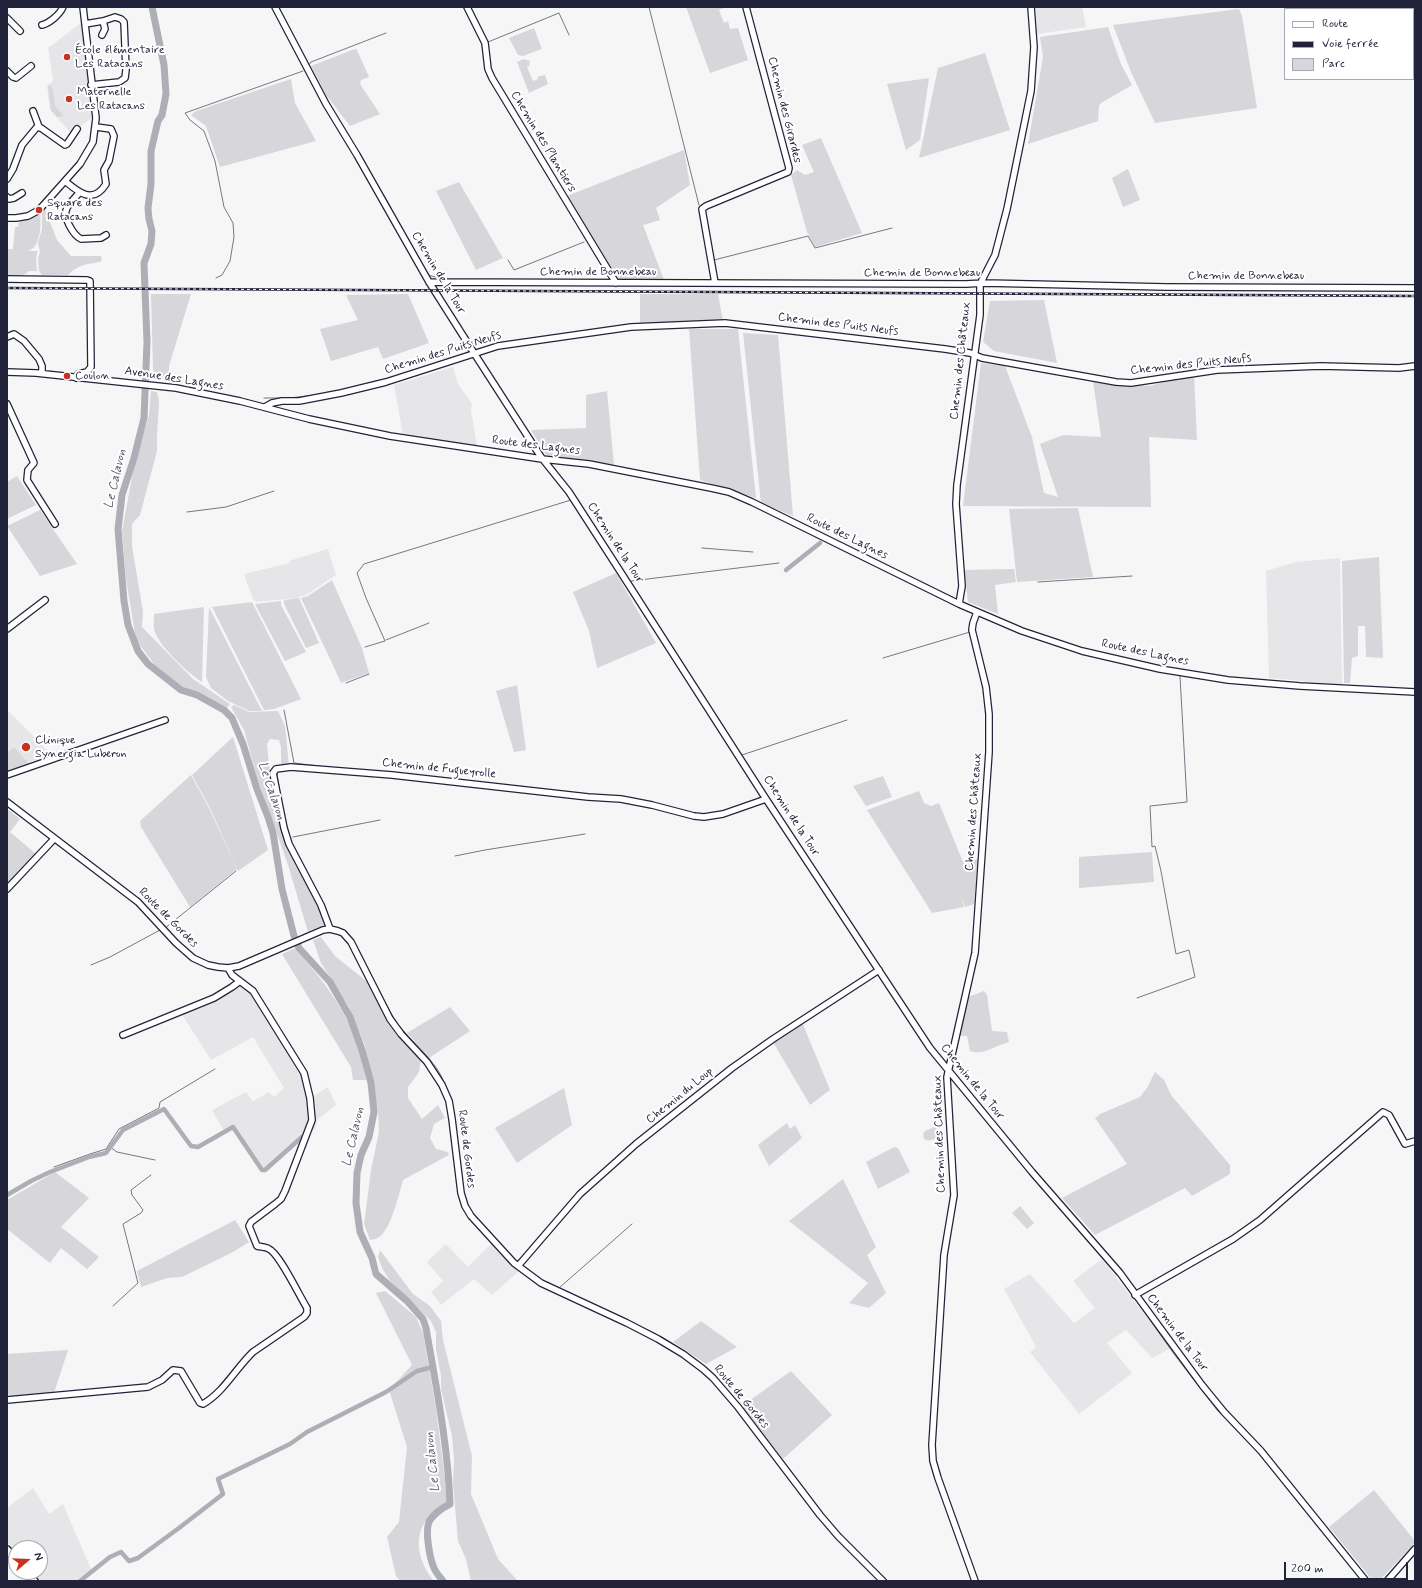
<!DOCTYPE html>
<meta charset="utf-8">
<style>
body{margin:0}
#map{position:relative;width:1422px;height:1588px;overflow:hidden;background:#f6f6f7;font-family:Mynerve,sans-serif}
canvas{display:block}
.frame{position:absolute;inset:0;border:8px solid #22223b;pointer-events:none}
.legend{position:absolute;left:1284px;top:8px;width:130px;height:72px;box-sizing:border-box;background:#fff;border:1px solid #a7a7b1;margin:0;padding:5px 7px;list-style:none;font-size:12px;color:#22223b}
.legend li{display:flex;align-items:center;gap:8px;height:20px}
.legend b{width:20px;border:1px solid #a7a7b1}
.north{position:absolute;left:8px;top:1540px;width:40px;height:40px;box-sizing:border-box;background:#fff;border:1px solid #a7a7b1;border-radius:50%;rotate:71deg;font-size:11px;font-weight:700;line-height:16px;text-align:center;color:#22223b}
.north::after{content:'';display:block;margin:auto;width:14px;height:18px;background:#c8321e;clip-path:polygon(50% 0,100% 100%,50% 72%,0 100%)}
.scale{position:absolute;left:1284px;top:1562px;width:124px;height:18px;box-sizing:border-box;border:2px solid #22223b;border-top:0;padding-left:5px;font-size:12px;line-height:14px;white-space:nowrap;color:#22223b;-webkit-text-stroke:3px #fff;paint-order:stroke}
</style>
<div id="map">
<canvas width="1422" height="1588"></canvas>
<div class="frame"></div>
<ul class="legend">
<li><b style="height:5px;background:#fff"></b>Route</li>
<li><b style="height:5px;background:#22223b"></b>Voie ferrée</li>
<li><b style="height:11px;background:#d7d7db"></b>Parc</li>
</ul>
<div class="north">N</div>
<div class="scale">200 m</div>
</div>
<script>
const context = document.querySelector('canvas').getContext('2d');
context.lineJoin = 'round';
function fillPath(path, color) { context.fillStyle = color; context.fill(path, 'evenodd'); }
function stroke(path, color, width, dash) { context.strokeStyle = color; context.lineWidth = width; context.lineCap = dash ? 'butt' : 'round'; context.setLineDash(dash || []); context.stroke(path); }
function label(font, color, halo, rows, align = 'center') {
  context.font = font + ' Mynerve,sans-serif'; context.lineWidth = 4; context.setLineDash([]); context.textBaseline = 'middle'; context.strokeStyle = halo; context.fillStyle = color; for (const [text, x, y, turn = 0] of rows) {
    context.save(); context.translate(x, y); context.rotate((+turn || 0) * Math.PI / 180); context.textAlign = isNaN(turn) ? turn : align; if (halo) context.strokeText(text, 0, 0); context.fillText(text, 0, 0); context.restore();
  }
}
fillPath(new Path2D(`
 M1035,7h47l4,20 -49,7z
 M81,23l11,95 -21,15 -21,-23 -3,-24 6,-5 -5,-33z
 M453,367l5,17 14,20 -1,6 6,36 -74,-11 -9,-50z
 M328,549l8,26 -30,20 -10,3 -40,4 -3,-3 -9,-25 46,-11 -1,-2z
 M1340,558l2,128 -58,-7 -15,-1 -3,-107 30,-9z
 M7,710l45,45 -45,14z
 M240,984l11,9 52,81 9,23 16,-10 8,18 -19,15 -2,9 -10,6 -42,34 -30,-43 -9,5 -12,-21 34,-18 7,9 16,-9 5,5 10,-9 -31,-51 -42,23 -30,-47 53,-24z
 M492,1243l27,28 -27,24 -18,-16 -33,26 -10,-13 12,-11 -16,-19 19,-18 22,23z
 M1102,1259l69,89 -19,10 -26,-28 -19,13 25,30 -53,41 -49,-62 6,-5 -32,-58 26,-15 44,49 21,-15 -22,-27z
 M33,1488l16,26 14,-10 28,65 -15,12h-36l-8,-9h8v-24h-24v5l-9,-10v-35z`), '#e6e6e9');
fillPath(new Path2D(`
 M686,7h40l-7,3 5,13 4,-2 2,8 8,-1 10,32 -38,13z
 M1239,9l3,7 15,92 -102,15 -24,-51 -18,-47z
 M1108,27l13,37 11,21 -31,18 -2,3 -1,15 -70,23 15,-87 -3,-20z
 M534,28l8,21 -19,7 -5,-1 -9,-17z
 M355,49l2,1 12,27 -8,3 -1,4 20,30 -30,12 -24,-31 -15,-29z
 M985,53l25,77 -91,28 19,-90z
 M524,59l6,2 -1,5 -2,1 6,14 5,-2 -1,-2 8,-2 3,9 -19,9 -12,-31z
 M929,78l-9,62 -14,10 -19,-66z
 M291,79l4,24 21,38 -96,26 -14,-41 -15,-11 5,-4z
 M50,85c5,7 3,12 5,20 2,5 6,7 9,11l-7,1 -6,-7 -3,-24z
 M821,138l41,95 -47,14 -8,-15 -16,-57 6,-5 8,5 9,-3 -12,-27z
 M684,150l6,35 -34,23 4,12 -17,5 21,55 -46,1 -51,-85z
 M1128,169l12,31 -17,7 -11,-29z
 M459,182l44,76 -27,12 -40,-79z
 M45,209l12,31 14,16h30l1,4 -2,2c-13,2 -23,3 -32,13h-26l-3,-4 -1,-13 2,-6 -2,-9 4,-14v-18z
 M40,213c1,9 1,29 -7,35 -1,1 -3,2 -5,3h10l-2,7 1,13h-8c-5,6 -14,4 -22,4v-26h6l2,-22h3l1,-5 10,-3z
 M151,294h40l-22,72v9l-14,3 -2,-9z
 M408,294l21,49 -46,16 -5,-12 -47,14 -11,-32 38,-9 -12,-25z
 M640,294h78l5,27 -83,2z
 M1044,300l13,63 -63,-12 -11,-9 7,-41z
 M689,329h49l18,169 -56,-18z
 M743,333l35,2 15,181 -32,-13z
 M981,363l24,3 27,71 12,56 14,4 -18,-53 23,-9 38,2 -8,-56 57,5 30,-9 14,-2 3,65 -48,-3 2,70 -188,-1z
 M151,391l6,1 2,9 -2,35v15l-17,64 -8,9v22l11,66 -1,15 51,52 37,25 -3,4 -24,-12 -25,-10 -24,-22 -18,-24 -10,-61 -4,-48 11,-59 16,-57z
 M607,391l7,74 -68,-10 -15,-25 55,-2v-33z
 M17,476l19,29 -29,14v-37z
 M1078,508l15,69 -76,5 -8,-73z
 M40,510l37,54 -37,12 -33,-50z
 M1379,557l4,101 -17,-1 -1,-31h-7v30l-6,2 -2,25h-6l-2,-122z
 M1014,569l2,13 -21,3 3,29 -30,-12 -4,-32z
 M616,573l40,70 -59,25 -8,-37 -16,-39z
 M332,580l30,68 7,25 -28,10 -9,-20 -31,-65 7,-2z
 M299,598l20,45 -13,5 -22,-44v-4z
 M281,601v4l25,47 -21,9 -30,-57z
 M252,602l49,97 -27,10 -10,1 -52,-103z
 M204,607l-2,75c-14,-9 -42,-35 -47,-50 -2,-5 -1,-12 -1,-18z
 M209,607l53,104h-13l-21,-10 -17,-13 -5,-11z
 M517,685l9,65 -12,2 -18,-61z
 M234,705l15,7 29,-1 7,15 4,40h-8v-18l-2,-8 -9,-1 -3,5 3,29 12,56 39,83 3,13 -16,7 -20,-67 -32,-91 -12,-44 -13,-23z
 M233,737l35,113 -30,21 -28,-63 -18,-33z
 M13,748h2l14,16 -21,7 -1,-2v-16z
 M191,775l18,33 28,61 -47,38 -49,-80 -1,-6z
 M883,776l9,21 -26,9 -13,-20z
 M919,791l5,12 7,3 8,-3 24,59 15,-3 -4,45 -9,3 -5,-13 4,13 -32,6 -65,-103z
 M7,809l13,10 -10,13 26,22 -29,33z
 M1152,852l2,30 -75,6v-31z
 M321,937l14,19 35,28 19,40 32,36 -2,12 -11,15v11l14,21 16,-14 7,13 -11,6 -4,14 6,11 12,3 1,3 -46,25c-4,14 -12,49 -24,57 -2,2 -6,2 -9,3l-6,-16 7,-54 8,-38 -1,-20 -7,-38 -6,-28 -16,-39 -28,-44 -8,-23z
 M295,948c26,30 51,61 64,99 3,11 4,22 7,33h-13l-2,-13 -69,-113z
 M984,991l3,4 5,36 15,1 2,10c-13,3 -26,14 -39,9l-3,-15h-7l-5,18h-1l14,-57z
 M450,1007l20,24 -41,27 -22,-25z
 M802,1022l28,68 -20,15 -37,-63z
 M1155,1072l9,8 7,15 59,70v9l-38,22 -7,-8 -90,47 -33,-37 65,-34 -32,-46 5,-4 40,-17 7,-9z
 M564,1088l8,37 -55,38 -22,-35z
 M787,1123l3,6 5,-4 7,13 -33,28 -11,-21z
 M934,1127l5,2 1,3c-2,6 -10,11 -16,7l-1,-5 2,-3z
 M894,1147l4,1 12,24 -32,17 -12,-27z
 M55,1172l34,26 -28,29 38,30 -12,12 -26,-21 -11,15 -43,-34v-29z
 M843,1179l33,68 -9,8 19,38 -17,15 -20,-5 19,-20 -79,-62z
 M1020,1206l14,17 -7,6 -15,-16z
 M235,1220l14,22 -16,10 -51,25 -15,1 -26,9 -4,-16z
 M380,1250l33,44 17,12 11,15 2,19 29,116 -1,38 27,65 20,22h-47l-5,-22 -8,-18 -5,-57 1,-25 -2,-23 -11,-47v-13l-5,-27v-17l-5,-11 -41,-40 -8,-13 -4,-11z
 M385,1291l31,26 7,16 13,76 12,94c-35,16 -37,50 -14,78h-34l-4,-5 -9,-39 12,-15 8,-75 -18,-57 23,-25 -36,-72z
 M701,1321l36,26 -31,17 -33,-22z
 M68,1350l-14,43 -45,3 -2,-5v-37z
 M791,1371l41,44 -49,44 -41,-53z
 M1374,1490l41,51v2l-36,38h-6l-44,-54z`), '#d7d7db');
stroke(new Path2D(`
 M649,7l50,198
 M488,42l71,-29 10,22
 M308,66l3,-4 75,-29
 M365,164l25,42 2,5
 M508,260l6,10 70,-28
 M714,260l94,-24 7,12 77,-20
 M428,275l18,5
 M216,278l6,-3 8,-14 4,-24 -1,-14 -9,-16 -9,-46 -11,-30 -14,-11 -5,-7 118,-42
 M264,398h25l26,-3
 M538,448l7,9
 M549,462l4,6
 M187,512l39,-5 48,-16
 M702,548l51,4
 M631,581l148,-18
 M1038,582l94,-6
 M386,640l43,-17
 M365,647l20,-6 -19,-43 -9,-25 7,-9 207,-64
 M980,653l2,7
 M883,658l87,-26
 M346,683l23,-9
 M284,710l10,53 40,5
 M742,755l105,-35
 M287,770l49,3
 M278,771l-1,3 4,25
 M285,818l3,13
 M293,837l87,-17
 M455,856l30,-6 100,-16
 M165,928l71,-57
 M91,965l19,-8 50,-27
 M375,983c7,12 13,27 21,38 15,22 41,39 49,64
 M1137,998l58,-21 -6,-27 -13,4 -15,-83 -6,-25 -3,1 -2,-41 37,-4 -7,-126
 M952,1079l99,120 68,78
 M110,1147l7,5 38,8
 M612,1162l8,-7
 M54,1167l36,-13 16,-5 13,-20 40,-21 1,-6 55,-33
 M530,1247l38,-43
 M512,1257l4,4 3,-1
 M539,1278l5,4
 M559,1288l73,-64
 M1128,1289l46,65 43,56 29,29
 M113,1306l25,-23 -15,-59 18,-11 2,-3 -11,-15 -1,-5 20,-15
 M636,1325c16,6 32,15 46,25
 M1252,1445l30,36
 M1286,1487l46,57
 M875,1569l13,12`), '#767685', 1);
stroke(new Path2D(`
 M786,570l34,-27
 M7,1195l24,-14 19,-9 39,-15 17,-4 17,-23 41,-21 27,37 7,1 35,-20 29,43h3l37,-33
 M80,1581l30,-24 11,-5 8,9 9,-3 41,-30 44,-34 -5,-15 72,-35 17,-12 79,-40 31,-21 16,-4`), '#aeaeb7', 4.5);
stroke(new Path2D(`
 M152,7l12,58 2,29 -4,21 -4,6 -7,30v33l-3,24 1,11 3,12 -1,13 -7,19 3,79 -3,76 -10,40 -12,37 -4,34 6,72 4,24 10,26 10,13 33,26 16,5 27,15 8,8 5,12 6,14 14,45 11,28 5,16 9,56 12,47 5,12 31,34 20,35 12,33 9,33 3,29 -5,25 -8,18 -4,18 -1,30 4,29 12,26 4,16 31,27 16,18 3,9c10,58 22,117 24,176 -8,4 -15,9 -20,16 -6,9 0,39 4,48 2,5 6,9 9,13`), '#aeaeb7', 7);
const minor = new Path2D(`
 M275,7l51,97 31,51 72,127 45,71 67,104 28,35 49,76 148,231 164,249 102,124 88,101 82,112 22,27 37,39 105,130
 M467,7l18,36 3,26 4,9 124,205
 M7,18l13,13
 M85,24l18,-3 12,-4 6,2 3,3 2,48 -1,8 -6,4 -28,3
 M42,25c8,-2 18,-11 21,-18
 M102,35l3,-6 -2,-8
 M7,71l6,6 3,1 15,-12
 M33,111l6,16
 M7,179l6,-10 9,-24 15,-18 4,1 24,17 2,-1 10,-15
 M65,181c13,11 28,24 41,3l-2,-14 5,-9 5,-25 -3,-7 -15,-2
 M80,192c-4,5 -10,10 -13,16 -5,8 6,27 14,31l20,-1 5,-3
 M7,197l2,2 5,-1 8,-5
 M7,218h9l12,-2 11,-6 41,-46 13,-22 3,-24 -13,-111
 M7,279l80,1 3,1 1,86 -4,5 -9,2 -2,4
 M429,282l537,2 18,-1 182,4 249,1
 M715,283l-13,-74 4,-3 82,-34 1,-4 -43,-161
 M7,337l7,-3 10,7 15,18 3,7v7
 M7,372l29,1 140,15 64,13 69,18 81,17 152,23 47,5 122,24 18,4 23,10 207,102 63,27 60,20 78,18 68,11 72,6 115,6
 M7,404l27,59 -6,7 -1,10 28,44
 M265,407l7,-4 10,-2h17l42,-8 45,-11 112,-36 133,-19 94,-4 220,26 25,4 12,5 134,24 15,1 86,-13 104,-4 78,2 16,-2
 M959,604l3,-18 -6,-82 1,-19 23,-170v-31l15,-29 12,-46 24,-118 3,-44 -3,-40
 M7,629l38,-29
 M7,775l158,-55
 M7,802l131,100 38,41 17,15 15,7 10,2 10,1 11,-2 84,-36 7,-1 8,2 5,2 8,9 39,77 11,15 26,28 15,23 7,16 3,18 9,74 4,13 6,10 43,47 27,20 86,40 31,16 25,15 20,15 10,9 25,29 82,108 18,21 45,45
 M7,889l47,-50
 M330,929l-9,-24 -32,-61 -5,-16 -11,-55 3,-4 15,-2 101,8 196,22 33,2 31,6 42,11 10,1 19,-3 43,-15
 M123,1035l91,-37 18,-11 8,-6
 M518,1266l62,-72 56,-50 96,-76 41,-29 106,-69
 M1135,1295l98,-56 27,-19 123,-108 6,3 16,29 10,-3
 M7,1400l141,-13 14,-7 11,-10 8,1 19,32 3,1c21,-12 33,-36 50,-52l51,-35 3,-4v-5c-7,-11 -28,-55 -38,-59 -3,-2 -8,-2 -12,-3l-8,-20 2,-4 24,-18 6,-5 4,-8 27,-71 -2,-22 -6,-25 -51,-82 -21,-16 -4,-7
 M975,1581l-37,-103 -5,-17 -1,-16 12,-190 10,-60 -7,-118 28,-124 14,-201v-38l-3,-27 -14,-57 1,-7 4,-11
 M1387,1581l28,-32`);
const major = new Path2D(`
 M7,1550l9,10
 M26,1572l8,9`);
stroke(minor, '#22223b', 8);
stroke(major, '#22223b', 10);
stroke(minor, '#fff', 5.5);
stroke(major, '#fff', 7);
const rail = new Path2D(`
 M7,288l1408,8`);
stroke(rail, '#22223b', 2.5);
stroke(rail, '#fff', 1, [3]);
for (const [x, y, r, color] of [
 [67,57,4,"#c8321e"],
 [69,99,4,"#c8321e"],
 [39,210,4,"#c8321e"],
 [67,376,4,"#c8321e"],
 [26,747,5,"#c8321e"]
]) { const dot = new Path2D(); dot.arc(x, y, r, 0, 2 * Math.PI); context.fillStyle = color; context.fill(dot); stroke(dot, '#fff', 1.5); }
label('12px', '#22223b', '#fff', [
 ["École élémentaire",75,50],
 ["Les Ratacans",75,64],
 ["Maternelle",77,92],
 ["Les Ratacans",77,106],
 ["Square des",47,203],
 ["Ratacans",47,217],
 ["Coulon",75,376],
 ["Clinique",35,740],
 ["Synergia Luberon",35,754]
], 'left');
label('12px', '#22223b', '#fff', [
 ["Chemin des Girardes",784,110,76],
 ["Chemin des Plantiers",543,142,59],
 ["Chemin de Bonnebeau",598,272],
 ["Chemin de la Tour",438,273,59],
 ["Chemin de Bonnebeau",922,273],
 ["Chemin de Bonnebeau",1246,276],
 ["Chemin des Puits Neufs",838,325,7],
 ["Chemin des Puits Neufs",443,353,-17],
 ["Chemin des Châteaux",961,361,-84],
 ["Chemin des Puits Neufs",1191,365,-6],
 ["Avenue des Lagnes",174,379,9],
 ["Route des Lagnes",536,446,7],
 ["Route des Lagnes",847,537,26],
 ["Chemin de la Tour",615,543,57],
 ["Route des Lagnes",1145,653,12],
 ["Chemin de Fugueyrolle",439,769,6],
 ["Chemin des Châteaux",974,812,-86],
 ["Chemin de la Tour",791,816,57],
 ["Route de Gordes",168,918,45],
 ["Chemin de la Tour",972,1082,51],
 ["Chemin du Loup",680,1096,-39],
 ["Chemin des Châteaux",940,1134,-92],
 ["Route de Gordes",466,1149,83],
 ["Chemin de la Tour",1177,1333,53],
 ["Route de Gordes",741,1397,50]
]);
label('italic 13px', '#5a5a6d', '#fff', [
 ["Le Calavon",116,479,-77],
 ["Le Calavon",271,791,71],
 ["Le Calavon",354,1137,-77],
 ["Le Calavon",433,1462,-96]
]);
</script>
